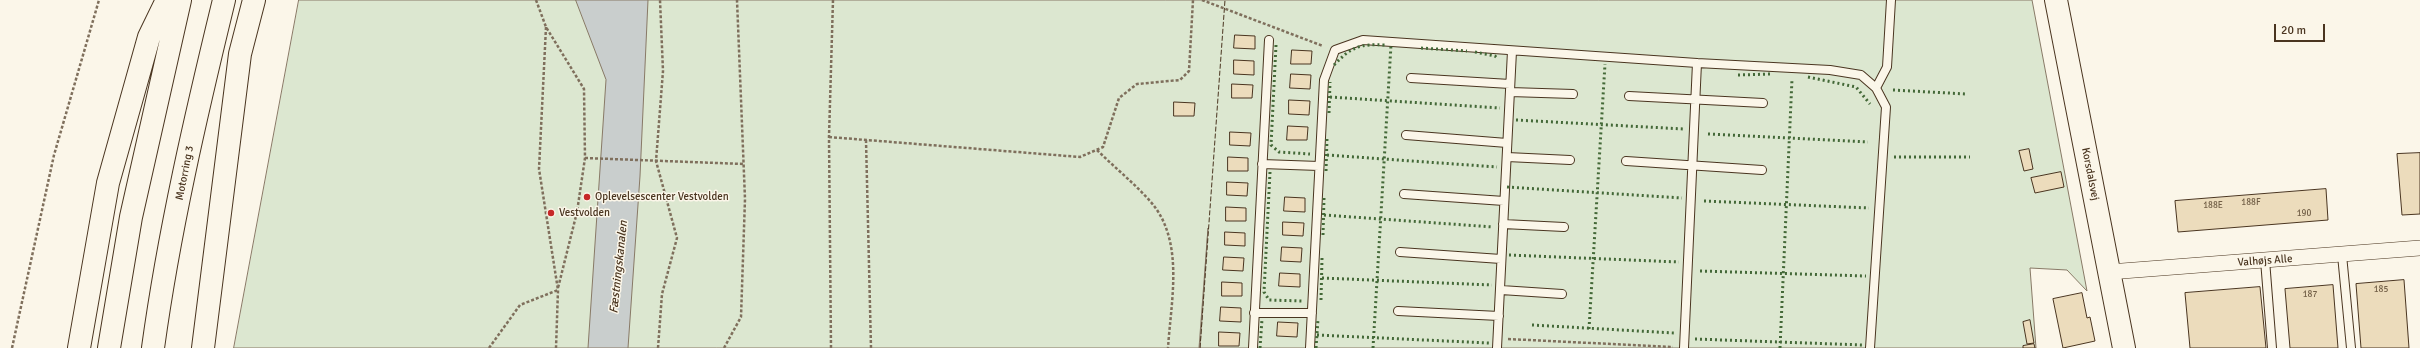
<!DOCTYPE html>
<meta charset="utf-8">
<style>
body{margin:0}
#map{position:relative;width:2420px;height:348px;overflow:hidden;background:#fbf6e9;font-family:Signika,sans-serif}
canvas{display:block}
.scale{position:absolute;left:2274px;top:24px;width:51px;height:18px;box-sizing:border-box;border:2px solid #4a3520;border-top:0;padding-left:5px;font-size:12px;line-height:14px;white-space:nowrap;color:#4a3520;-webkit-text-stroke:3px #fbf6e9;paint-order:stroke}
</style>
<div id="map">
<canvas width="2420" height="348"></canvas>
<div class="scale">20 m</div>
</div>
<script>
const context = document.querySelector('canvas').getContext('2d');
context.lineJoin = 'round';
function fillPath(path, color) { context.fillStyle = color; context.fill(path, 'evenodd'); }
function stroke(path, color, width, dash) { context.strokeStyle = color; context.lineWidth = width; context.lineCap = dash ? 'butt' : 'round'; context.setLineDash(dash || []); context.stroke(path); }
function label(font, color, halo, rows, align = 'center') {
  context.font = font + ' Signika,sans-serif'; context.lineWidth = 3; context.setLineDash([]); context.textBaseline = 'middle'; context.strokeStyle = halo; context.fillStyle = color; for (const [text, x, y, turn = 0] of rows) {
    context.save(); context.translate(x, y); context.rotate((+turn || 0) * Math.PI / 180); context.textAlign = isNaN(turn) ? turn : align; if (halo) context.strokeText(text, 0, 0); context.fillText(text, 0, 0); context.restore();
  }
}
const green = new Path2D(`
 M299,0h1733l55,291 -20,-21 -37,-2 6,80h-836l8,-120 -9,120h-965z`);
fillPath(green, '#dce7d0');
stroke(green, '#887966', 1);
const water = new Path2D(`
 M576,0h72l-8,176 -12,172h-40l18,-268z`);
fillPath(water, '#c9cecd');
stroke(water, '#887966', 1);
const building = new Path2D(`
 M1235,35l20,1v13l-21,-1z
 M1292,50l20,1 -1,13h-20z
 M1234,60l20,1v14l-20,-1z
 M1291,74l20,1 -1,14 -20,-1z
 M1232,84l21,1 -1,13h-20z
 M1289,100l21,1 -1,14 -20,-1z
 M1174,102l21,1 -1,13h-20z
 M1288,126l20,1 -1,13h-20z
 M1230,132l21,1 -1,13 -20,-1z
 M2029,149l4,20 -9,2 -5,-20z
 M2420,153v61l-18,1 -5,-61z
 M1228,157l20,1v13h-20z
 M2061,172l3,15 -29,6 -4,-15z
 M1227,182l21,1 -1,13 -20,-1z
 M2326,189l2,31 -150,12 -3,-31z
 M1285,197l20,1v14l-21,-1z
 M1226,207l20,1v13h-20z
 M1283,222l21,1 -1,13 -20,-1z
 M1225,232l20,1v13l-20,-1z
 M1282,247l20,1 -1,14 -20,-1z
 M1224,257l20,1 -1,13 -20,-1z
 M1280,273l20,1v13l-21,-1z
 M2404,280l5,68h-48l-5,-64z
 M1222,282l20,1v13h-20z
 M2333,285l5,63h-48l-5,-59z
 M2260,287l6,61h-76l-5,-55z
 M2082,293l5,25 3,-1 5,24 -32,7 -10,-49z
 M1221,307l20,1v14l-21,-1z
 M2030,320l4,23 -7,1 -4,-22z
 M1278,322l20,1 -1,14 -20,-1z
 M1219,332l21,1 -1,13h-20z
 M2034,344l1,4h-12v-2z`);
fillPath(building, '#ecdcbc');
stroke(building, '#4a3520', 1);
const lane = new Path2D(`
 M1697,63l133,7 31,5 15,13 10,19 -16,241
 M1411,78l99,6
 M1876,88l11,-21 4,-67
 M1510,92l63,2
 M1629,96l134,7
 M1406,135l101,8
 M1507,157l63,3
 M1626,161l136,9
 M1262,164l57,2
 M1404,194l100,7
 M1503,224l61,3
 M1400,252l101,7
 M2342,255l9,93
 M2265,260l7,88
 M1501,290l61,4
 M1398,311l101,5
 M1254,313h58
 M1253,348l16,-308
 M1310,348l14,-268 11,-30 28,-10 334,23 -13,285
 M1497,348l15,-297`);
const street = new Path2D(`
 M2109,272l311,-24`);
const secondary = new Path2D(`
 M2056,0l68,348`);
const highway = new Path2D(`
 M79,348l29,-165 41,-146 18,-37
 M109,348l22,-131 49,-217
 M153,348c16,-117 43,-233 71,-348
 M203,348l37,-294 14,-54`);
stroke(lane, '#4a3520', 10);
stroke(street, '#4a3520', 16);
stroke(secondary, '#4a3520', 24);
stroke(highway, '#4a3520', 24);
stroke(new Path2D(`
 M536,0l10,27 38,62 1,69 -8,54 -19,76
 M1202,0l121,46
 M546,27l-7,142 19,121 -2,58
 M829,137l251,20 23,-10 16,-49 18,-14 43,-4 9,-9 4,-71
 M866,140l5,208
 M1097,150c17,17 37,33 53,51 35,39 21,99 18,147
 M585,158l159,6
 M1508,339l165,8
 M12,348l42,-193 45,-155
 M489,348l31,-43 38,-15
 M658,348l4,-54 15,-56 -21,-77 7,-90 -3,-71
 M724,348l17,-31 4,-118 -8,-199
 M831,348l-2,-211 4,-137`), '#7f6f5c', 2.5, [3, 2]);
stroke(lane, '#fbf6e9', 8);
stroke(street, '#fbf6e9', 15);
stroke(secondary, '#fbf6e9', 22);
stroke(highway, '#fbf6e9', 22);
stroke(new Path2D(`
 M1276,45l-5,100 8,7 31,2
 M1421,48l46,3
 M1475,52l20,4 3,3
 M1334,65c18,-19 26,-21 51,-20
 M1738,75l33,-1
 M1808,77l48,10 14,17
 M1893,90l73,4
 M1330,97l170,11
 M1329,113l1,-31
 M1516,120l168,9
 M1708,134l160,8
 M1327,155l170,12
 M1894,157h76
 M1326,171l1,-33
 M1270,172l-6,120 5,8 33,1
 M1507,187l175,11
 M1704,201l165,7
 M1324,215l169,12
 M1323,235l1,-37
 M1509,255l170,7
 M1700,271l166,5
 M1322,278l170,7
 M1321,300l1,-42
 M1532,325l142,8
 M1589,329l16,-265
 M1317,335l172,8
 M1695,339l168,6
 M1260,348l2,-29
 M1316,348l2,-29
 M1373,348l18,-303
 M1780,348l12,-269`), '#436837', 3, [2, 3]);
stroke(new Path2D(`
 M1200,348l25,-348`), '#4a3520', 1, [5, 2]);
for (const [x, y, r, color] of [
 [587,197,4,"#c62828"],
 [551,213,4,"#c62828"]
]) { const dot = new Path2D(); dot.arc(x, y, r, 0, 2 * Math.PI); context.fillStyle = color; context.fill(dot); stroke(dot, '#fbf6e9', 1.5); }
label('9px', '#725f47', null, [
 ["188F",2251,203],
 ["188E",2213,206],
 ["190",2304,214],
 ["185",2381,290],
 ["187",2310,295]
]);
label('11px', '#4a3520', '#fbf6e9', [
 ["Motorring 3",185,173,-79],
 ["Korsdalsvej",2090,174,79],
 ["Valhøjs Alle",2265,261,-4]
]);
label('11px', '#4a3520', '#fbf6e9', [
 ["Oplevelsescenter Vestvolden",595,197],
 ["Vestvolden",559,213]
], 'left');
label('italic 12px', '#4a3520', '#fbf6e9', [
 ["Fæstningskanalen",619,267,-84]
]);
</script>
